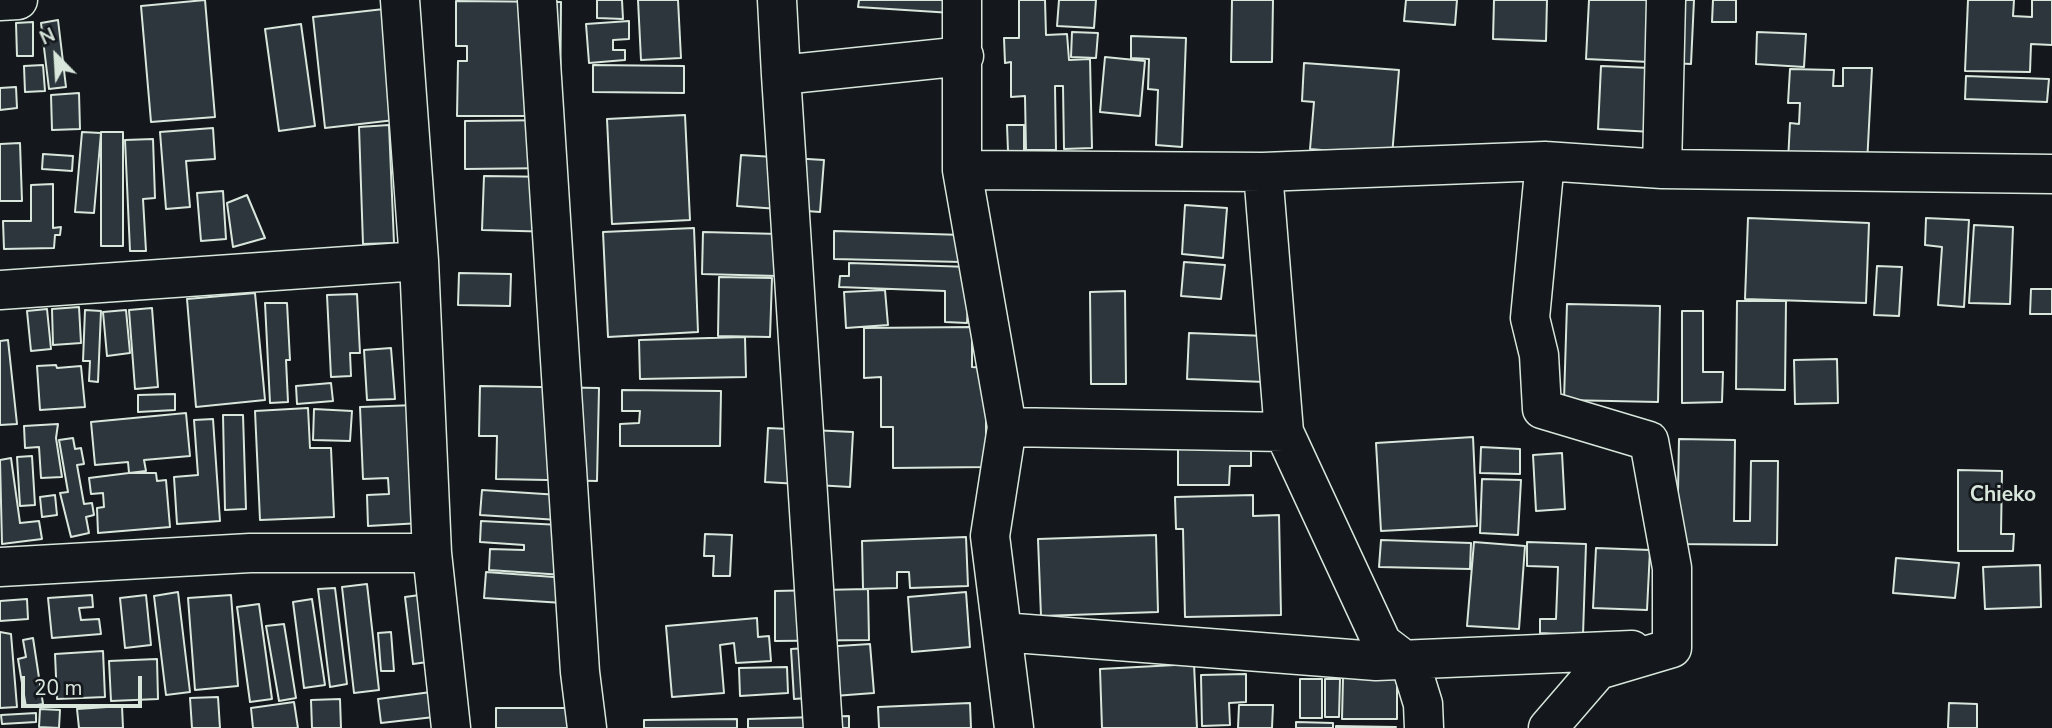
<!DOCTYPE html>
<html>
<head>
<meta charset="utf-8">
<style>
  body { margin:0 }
  #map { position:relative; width:2052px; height:728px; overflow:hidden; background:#14181c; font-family:"Nunito Sans",sans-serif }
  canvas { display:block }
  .north { position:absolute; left:21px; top:21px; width:70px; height:70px; -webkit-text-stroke:5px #14181c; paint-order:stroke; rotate:336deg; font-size:19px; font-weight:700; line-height:28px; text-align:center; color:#d8e6dc }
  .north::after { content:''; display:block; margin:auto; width:24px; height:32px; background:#d8e6dc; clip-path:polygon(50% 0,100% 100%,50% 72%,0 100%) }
  .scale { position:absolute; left:21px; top:676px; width:121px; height:32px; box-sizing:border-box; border:4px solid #d8e6dc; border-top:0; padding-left:9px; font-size:21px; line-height:24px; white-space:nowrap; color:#d8e6dc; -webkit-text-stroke:5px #14181c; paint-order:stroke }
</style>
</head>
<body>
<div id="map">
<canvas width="2052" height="728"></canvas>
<div class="north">N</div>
<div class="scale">20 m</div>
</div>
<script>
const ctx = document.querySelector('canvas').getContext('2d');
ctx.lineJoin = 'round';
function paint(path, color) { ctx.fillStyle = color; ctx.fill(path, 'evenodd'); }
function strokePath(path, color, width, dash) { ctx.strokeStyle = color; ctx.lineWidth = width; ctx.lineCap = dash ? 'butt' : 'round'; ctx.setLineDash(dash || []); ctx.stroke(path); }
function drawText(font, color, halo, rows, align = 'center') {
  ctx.font = font + ' "Nunito Sans",sans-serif'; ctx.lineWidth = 5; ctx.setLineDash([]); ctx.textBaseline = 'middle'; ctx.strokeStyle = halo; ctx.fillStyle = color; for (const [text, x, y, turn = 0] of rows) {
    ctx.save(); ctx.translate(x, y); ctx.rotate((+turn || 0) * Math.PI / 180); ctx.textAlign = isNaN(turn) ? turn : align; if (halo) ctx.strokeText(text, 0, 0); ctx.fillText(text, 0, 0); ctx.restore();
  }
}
const building = new Path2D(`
  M205,0L215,117L151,122L141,6Z
  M597,0H622L623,19L597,18Z
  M638,0H678L681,58L641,60Z
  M859,0H953L952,13L858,7Z
  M1019,0H1045L1046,35L1067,34L1069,60L1090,59L1092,148L1064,149L1063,86H1055L1056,150H1026L1025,96L1011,97V62L1005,63L1004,38H1019Z
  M1059,0H1096L1094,28L1057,26Z
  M1232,0H1273L1272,62H1231Z
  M1406,0H1457L1455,25L1404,21Z
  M1494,0H1547L1546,41L1493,39Z
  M1589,0H1694L1691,64L1586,59Z
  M1713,0H1736V22H1712Z
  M1968,0H2014L2013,16L2032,17V0H2052V45L2031,44L2030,72L1965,71Z
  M456,1L561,2L560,116H457L458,61H467V46H456Z
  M384,9L395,120L325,128L313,17Z
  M58,20L66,87L49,89L41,23Z
  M629,21V39L613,40V50H625V60L589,63L586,24Z
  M33,22V56H17L16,23Z
  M301,24L315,126L279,131L265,29Z
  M1072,32L1098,33L1096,58L1071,57Z
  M1757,32L1806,34L1804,67L1756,64Z
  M1131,36L1186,38L1182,147L1156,145L1158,90L1148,89L1149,59L1131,58Z
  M1105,57L1145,61L1140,116L1100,112Z
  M1304,63L1399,70L1392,156L1310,149L1314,102L1302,101Z
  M43,65L45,91L25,92L24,66Z
  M593,65L684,66V93L593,92Z
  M1601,66L1675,69L1671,133L1598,129Z
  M1843,68H1872L1867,164L1788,161L1790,123L1799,124L1800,103H1788L1790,69L1834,70L1833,86H1843Z
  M1966,76L2049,79L2047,102L1965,99Z
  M16,87L17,108L0,110V88Z
  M79,93L80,129L52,130L51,95Z
  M685,115L690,220L612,224L607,119Z
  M556,120V168L465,169V121Z
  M389,125L394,243L363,244L359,127Z
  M1007,125H1024V151H1008Z
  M213,128L215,159L186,161L190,207L166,209L160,132Z
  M82,132L101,133L94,213L75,212Z
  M101,132H123V246H101Z
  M153,139L155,198L143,199L146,251H130L125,140Z
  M20,143L22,201H0V144Z
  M43,154L73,156L72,171L42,169Z
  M741,155L824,160L820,212L737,206Z
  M484,176L558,177L556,232L482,230Z
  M53,184V228L61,227L60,235H55L54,248L4,249L3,221H31V185Z
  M223,191L226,239L201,241L197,193Z
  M247,195L265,238L233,247L227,203Z
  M1185,205L1227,208L1223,258L1182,254Z
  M1748,218L1869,223L1866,303L1745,299Z
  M1926,218L1969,220L1964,307L1938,305L1942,247L1925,245Z
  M1974,225L2013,227L2010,304L1969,303Z
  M694,228L698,332L608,337L603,232Z
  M834,231L963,235L962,262L834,259Z
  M703,232L779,234L777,276L702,274Z
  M1184,262L1225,265L1221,299L1181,296Z
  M849,263L970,267L967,323L945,322V291L839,287L840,276H849Z
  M1877,266L1902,267L1899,316L1874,315Z
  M459,273L511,274L510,306L458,305Z
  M719,277L772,278L770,337L718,336Z
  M2031,289H2052V314H2030Z
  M885,290L888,325L846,328L844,292Z
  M1125,291L1126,384H1091L1090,292Z
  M255,293L265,400L196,407L187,299Z
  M357,294L360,353H350L351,376L331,377L327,295Z
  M1737,301H1786L1785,390L1736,389Z
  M265,303H287L290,360H286L288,402L270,403Z
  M1567,304L1660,306L1658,402L1564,400Z
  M79,307L81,343L53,345L52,309Z
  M152,308L158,387L135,389L129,310Z
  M47,309L51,349L31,351L27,311Z
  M85,310L101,311L98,382L89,381L90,361H83Z
  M126,310L130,353L107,356L103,312Z
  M1682,311H1703V372H1723L1722,402L1682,403Z
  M972,327V367L986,368V467L893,468V427H881V377L864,378V328Z
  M1189,333L1266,336L1265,382L1187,379Z
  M745,337L746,377L640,379L639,340Z
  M8,340L17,424L0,425V341Z
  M391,348L395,399L367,400L364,350Z
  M1837,359L1838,403L1795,404L1794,360Z
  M56,365L57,368L81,366L85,407L40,410L37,366Z
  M331,383L333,401L297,404L296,386Z
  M480,386L599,388L597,481L496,479L497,436H479Z
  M622,390L721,391L720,446H620V424L639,423L640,411H622Z
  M175,394V410L138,412V395Z
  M416,405L421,523L368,526L367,495L389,494L388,478L363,479L360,407Z
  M308,408L310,448H331L334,517L260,520L255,411Z
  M314,409L352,411L350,441L313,440Z
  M186,413L190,456L144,460L146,471L129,473L128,462L95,465L91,422Z
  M223,415H243L246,509L225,510Z
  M213,419L220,521L177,524L174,477L198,475L194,420Z
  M58,424L56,438L62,477L41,478L39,447L25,448L24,426Z
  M768,428L853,432L850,487L765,482Z
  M1473,437L1477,526L1381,531L1376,443Z
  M73,438L75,449L81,448L84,464L77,465L84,504L92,503L94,515L86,517L89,533L71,537L60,493L68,492L59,440Z
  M1679,439L1735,440L1734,521H1750L1751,461H1778L1777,545L1677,544Z
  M1178,443H1251V466H1230L1229,485H1178Z
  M1481,447L1520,449V474L1480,473Z
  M1562,453L1565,509L1536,511L1533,455Z
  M32,456L35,505L20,506L17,457Z
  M11,458L20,523L39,521L42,539L2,544L0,460Z
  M1958,470L2002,471L2001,534H2014L2013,551H1958Z
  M129,473H156L157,481L166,480L170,527L98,533L97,508L104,507L103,493L91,494L89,478Z
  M1482,479L1521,480L1518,535L1480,533Z
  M482,490L575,496L574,521L480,515Z
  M55,495L57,515L42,517L40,497Z
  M1253,495V516L1279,515L1281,615L1185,617L1183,529H1176L1175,497Z
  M481,521L581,526L578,576L489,570L490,549L524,550V545L480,542Z
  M705,534L732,535L730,576H713L714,556H704Z
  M1156,535L1158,612L1041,616L1038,539Z
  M966,537L968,586L910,588L909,572H897V588L863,589L862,541Z
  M1381,540L1471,543L1470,569L1379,567Z
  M1474,542L1525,546L1519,629L1467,626Z
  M1527,542L1586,544L1583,635L1540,633V619H1556L1558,567L1527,566Z
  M1596,548L1650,550L1647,610L1593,608Z
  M1896,558L1959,563L1955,598L1893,593Z
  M2040,565L2041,607L1985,609L1983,567Z
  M486,572L581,579L579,604L484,598Z
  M367,584L379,690L354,693L342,587Z
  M335,588L347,684L330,687L318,589Z
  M868,589L869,640L775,641V591Z
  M178,592L190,692L166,695L154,596Z
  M966,592L970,647L912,652L908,597Z
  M434,593L442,660L413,664L405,597Z
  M92,595L93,607L79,608L81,620L99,619L101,634L52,638L48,598Z
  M146,595L151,645L125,648L120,598Z
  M231,595L238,686L195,690L188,598Z
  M27,599L28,619L0,621V601Z
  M312,599L325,685L304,688L293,602Z
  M259,604L272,699L250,702L237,607Z
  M757,618L758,637L769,636L771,661L736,663L734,643L720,645L724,693L672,697L666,626Z
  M284,624L296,698L279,701L266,626Z
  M0,632L11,634L17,707L0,708Z
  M391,632L394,671H381L378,633Z
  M33,638L43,704L26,707L18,659L26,657L23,640Z
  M870,644L874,693L794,699L791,649Z
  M103,651L105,697L57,699L55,654Z
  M157,659L158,699L111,701L109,661Z
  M1194,664L1197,728H1102L1100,669Z
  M787,667L788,693L740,696L739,668Z
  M1246,674V702L1229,703L1230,725L1202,726L1201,675Z
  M1343,678H1397V719H1342Z
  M1300,679H1322V718H1300Z
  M1325,679H1340L1339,717H1325Z
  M431,692L434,717L381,723L378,699Z
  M218,697L220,728H192L190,698Z
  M340,699L341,728H312L311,700Z
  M294,702L298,728H253L251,708Z
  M970,703L971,728H879L878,707Z
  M1949,703L1977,704V728H1948Z
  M1239,705H1273L1272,728H1238Z
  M122,706L123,728H79L77,709Z
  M496,708H596V728H496Z
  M40,709L60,710L59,728L39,727Z
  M36,713V722L2,724L1,715Z
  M849,716V728H748V719Z
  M737,719V728H644V720Z
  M1296,722L1333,723V728H1296Z
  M1336,726L1396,727L1336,728Z`);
paint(building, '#2c363c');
strokePath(building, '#d8e6dc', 2);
const minor = new Path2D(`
  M400,0L419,261L432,553L451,728
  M537,0L580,672L587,728
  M777,0L781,75
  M962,0V170L1007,427L990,536L1014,728
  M0,1L18,0
  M1545,161L1530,318L1539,355L1542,409L1649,441L1672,568V648L1598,670L1548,728
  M1662,169L1666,0
  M962,170L1263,172L1545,161L1662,169L2052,174
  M1263,172L1284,432L1382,643L1411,665L1423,704L1424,728
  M0,290L419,261
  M1007,427L1284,432
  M0,567L250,553H432
  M1002,632L1376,661L1632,650
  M823,728L781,75L964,56`);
strokePath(minor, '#d8e6dc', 41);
strokePath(minor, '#14181c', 38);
drawText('bold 21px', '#d8e6dc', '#14181c', [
  ["Chieko",2003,496]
]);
</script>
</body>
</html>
